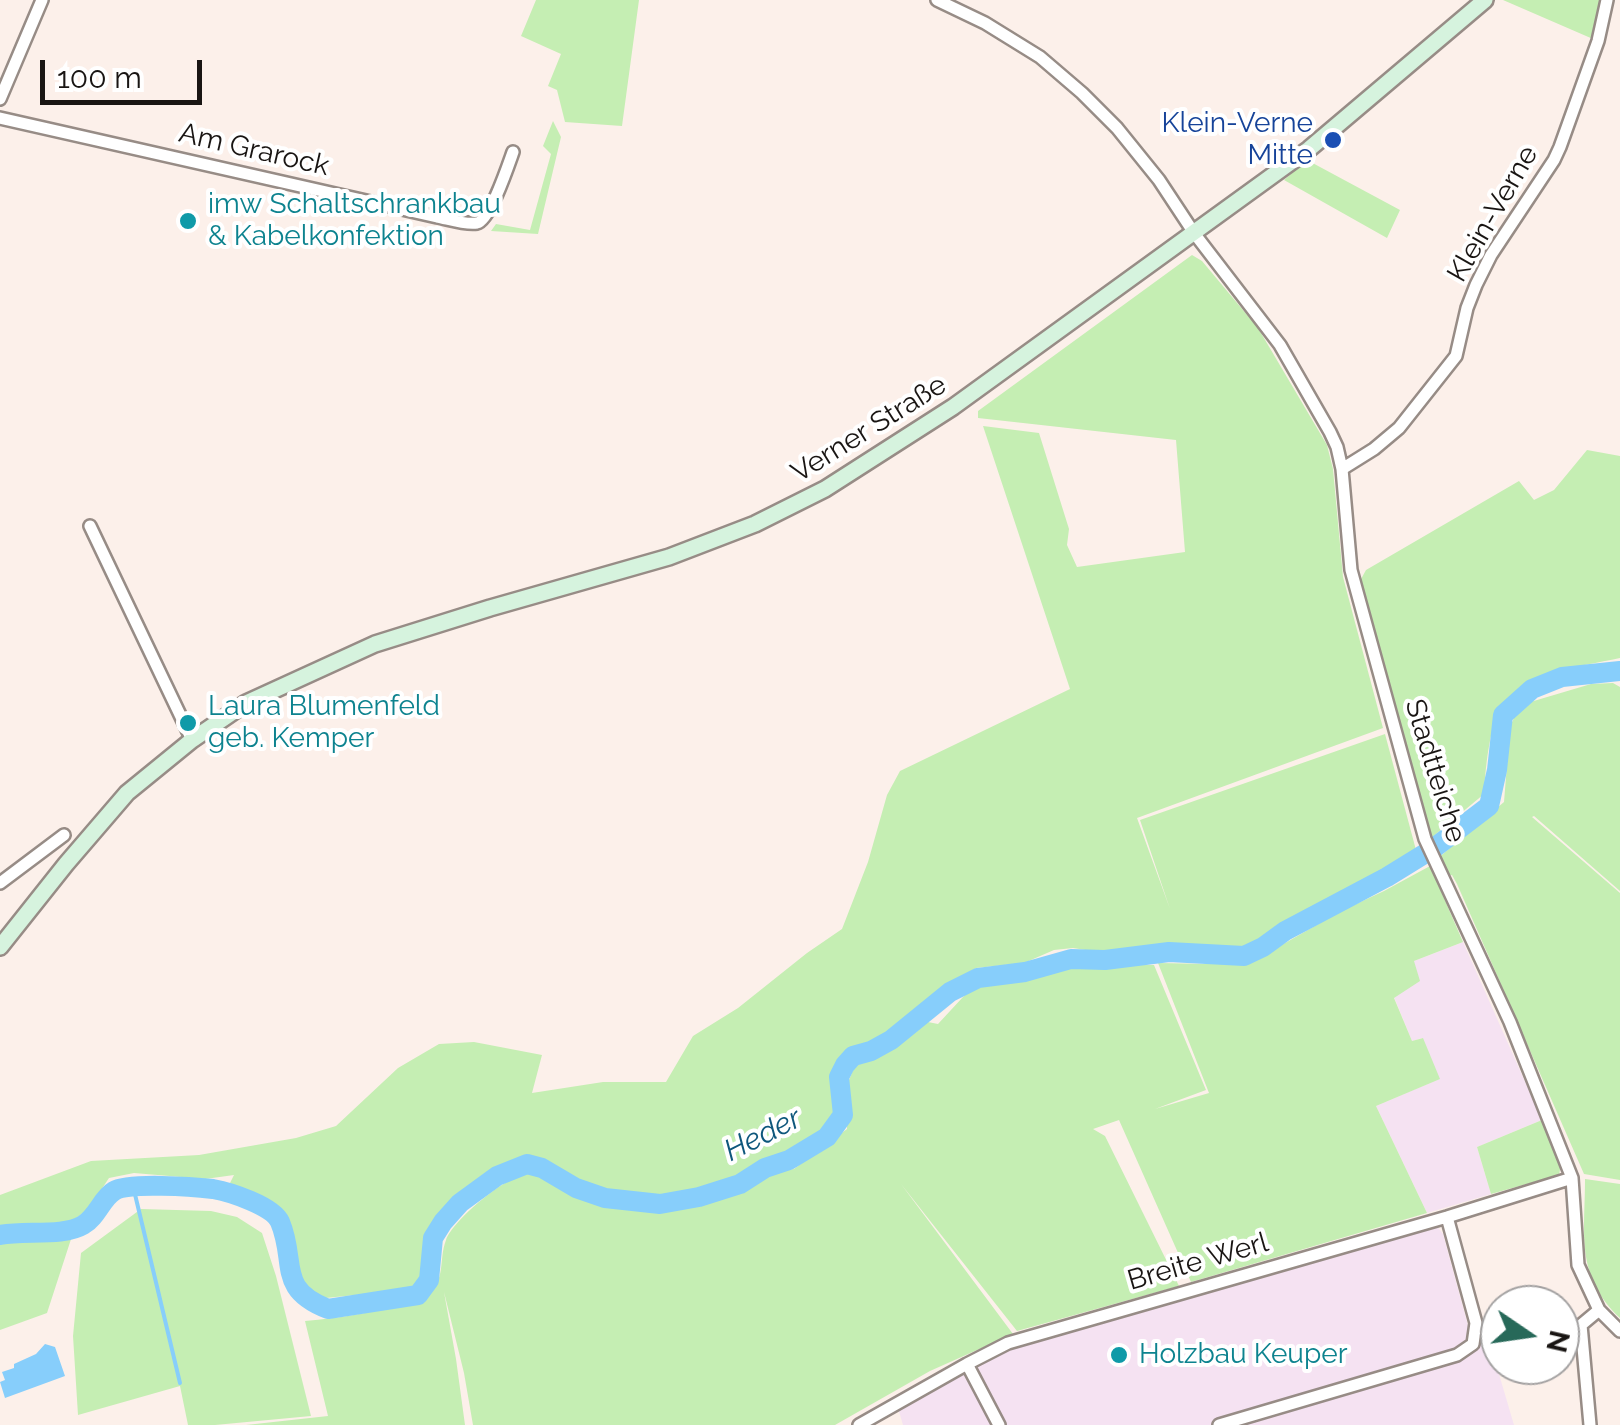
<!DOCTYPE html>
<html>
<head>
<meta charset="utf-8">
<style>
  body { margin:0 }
  #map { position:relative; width:1620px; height:1425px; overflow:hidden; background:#fcf0ea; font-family:Raleway,sans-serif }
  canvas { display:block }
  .north { position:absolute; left:1480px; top:1285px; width:100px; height:100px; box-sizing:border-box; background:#fff; border:2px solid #a3a1a1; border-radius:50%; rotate:103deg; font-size:28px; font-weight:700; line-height:40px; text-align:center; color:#191513 }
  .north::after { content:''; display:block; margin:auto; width:35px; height:45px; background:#276959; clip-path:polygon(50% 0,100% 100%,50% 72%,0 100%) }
  .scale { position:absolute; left:40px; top:60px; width:162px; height:45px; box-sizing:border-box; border:5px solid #191513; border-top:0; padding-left:12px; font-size:30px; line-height:35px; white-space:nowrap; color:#191513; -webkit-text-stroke:8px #fff; paint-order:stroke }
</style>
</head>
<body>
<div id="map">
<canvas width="1620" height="1425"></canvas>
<div class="north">N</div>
<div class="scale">100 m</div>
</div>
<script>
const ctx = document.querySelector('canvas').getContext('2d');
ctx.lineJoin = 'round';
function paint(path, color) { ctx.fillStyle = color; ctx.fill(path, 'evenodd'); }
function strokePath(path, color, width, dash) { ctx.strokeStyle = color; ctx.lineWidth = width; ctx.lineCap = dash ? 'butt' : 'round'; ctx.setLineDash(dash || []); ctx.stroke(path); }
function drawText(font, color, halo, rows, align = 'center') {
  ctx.font = font + ' Raleway,sans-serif'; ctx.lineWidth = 8; ctx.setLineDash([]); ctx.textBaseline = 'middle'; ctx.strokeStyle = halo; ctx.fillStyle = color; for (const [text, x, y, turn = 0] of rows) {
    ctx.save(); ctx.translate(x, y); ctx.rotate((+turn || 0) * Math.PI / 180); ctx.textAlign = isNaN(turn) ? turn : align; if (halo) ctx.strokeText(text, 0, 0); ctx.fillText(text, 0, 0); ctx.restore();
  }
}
paint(new Path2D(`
  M1463,942L1542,1120L1477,1147L1491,1194L1427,1213L1376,1106L1439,1079L1422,1038L1412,1041L1394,997L1414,961Z
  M1436,1225L1443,1234L1469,1329L1491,1347L1514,1425H903L898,1408L1011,1349Z`), '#f5e2f2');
paint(new Path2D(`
  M536,0H639L622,126L565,122L557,90L548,86L561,54L521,36Z
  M1503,0H1601L1593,39Z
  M553,121L561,137L538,234L491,231L496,224L530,230L551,154L543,146Z
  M1307,160L1400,210L1387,238L1284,180Z
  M1192,255L1202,261L1258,328L1327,445L1333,469L1343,577L1383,728L1137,818L1170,909L1140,820L1385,734L1416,850L1383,872L1242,950L1210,951L1172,946L1104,953L1073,948L1054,950L1024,963L976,968L942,988L888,1034L846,1052L835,1064C835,1077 839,1100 836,1112C828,1144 764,1161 738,1176L794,1169L847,1129V1085L855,1065L889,1048L928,1022L938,1024L963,997L977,985L1023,978L1068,965H1154L1206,1090L1155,1109L1209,1093L1158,963L1210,964L1252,962L1341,911L1384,891L1430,866L1463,942L1414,961L1420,981L1394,998L1412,1041L1423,1038L1440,1079L1376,1106L1427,1213L1191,1282L1119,1120L1093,1129L1105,1136L1179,1286L1017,1331L901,1184L1013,1334L930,1371L835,1425H473L464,1373L444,1292L456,1359L465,1425H246L328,1416L305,1321C341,1318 369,1313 404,1304C411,1302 421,1301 426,1297C447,1279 438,1261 446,1240C453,1220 508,1174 529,1173C537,1173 544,1178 550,1182L541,1174L547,1163L545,1162C540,1160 535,1158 529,1158C498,1159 437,1209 427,1238C423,1251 424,1265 425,1278L415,1289L316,1299L303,1284L281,1210L229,1185L234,1175L205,1179L134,1173L109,1178C100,1191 92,1207 79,1216C58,1232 25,1223 0,1229V1195L91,1161L199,1155L296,1138L336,1126L398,1068L439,1044L474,1042L542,1055L532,1093L603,1082H666L693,1036L738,1008L807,953L842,929L868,862L887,795L900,771L1070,689L983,426L1039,433L1069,529L1067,545L1077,567L1185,552L1176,440L978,418V411Z
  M1587,450L1620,456V658C1577,667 1528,672 1501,710C1489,725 1485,774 1484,794L1430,839L1360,581L1366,570L1519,481L1534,500L1554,490Z
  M1613,683L1620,687V891L1534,816L1532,817L1620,893V1180L1584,1174L1457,884L1452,875L1448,876L1437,859L1504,802L1510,727L1516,713L1527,703L1591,684Z
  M1542,1120L1561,1164L1559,1175L1491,1194L1477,1147Z
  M1585,1179L1620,1184V1318C1575,1275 1585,1235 1585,1179Z
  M141,1209L211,1211L237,1217L262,1233L276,1276L311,1416L215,1425H188L180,1386L78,1415L73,1336L81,1253Z
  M73,1233L47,1313L0,1330V1240L61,1236Z`), '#c5eeb3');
paint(new Path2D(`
  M45,1344L55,1347L65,1376L5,1398L0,1382L5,1380L2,1372L14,1368V1364L36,1354Z`), '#87cefb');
strokePath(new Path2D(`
  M133,1186L180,1383`), '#87cefb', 4);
strokePath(new Path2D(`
  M0,1235C24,1230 63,1237 83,1225C97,1217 102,1198 114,1191C128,1182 195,1187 213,1189C230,1192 273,1206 280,1222C297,1262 276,1289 328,1309L418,1295L429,1280L433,1238L443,1222L460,1203L497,1176L527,1164L542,1168L576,1188L605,1198L660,1204L699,1197L740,1184L765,1168L789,1160L827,1137L843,1115L839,1077L845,1065L853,1056L871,1051L891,1040L950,992L978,978L1025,972L1071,959L1105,960L1169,952L1244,956L1263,947L1285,931L1387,877L1434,848L1489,806L1497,770L1503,715L1532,689L1562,677L1620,671`), '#87cefb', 20);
const minor = new Path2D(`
  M937,0L985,23L1040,57L1082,93L1117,128L1159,180L1194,233L1280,345L1330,432L1337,447L1342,469L1351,570L1425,839L1510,1022L1572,1178L1578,1265L1599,1310L1620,1331
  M0,99L42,0
  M0,118L437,217C448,219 465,225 477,223C490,220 508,166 513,152
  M1342,469L1374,449L1399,428L1456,356L1467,308L1476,285L1491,255L1554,160L1560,147L1598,41L1607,0
  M90,526L192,740
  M0,883L64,835
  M967,1364L999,1425
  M859,1425L967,1364L1008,1343L1447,1217L1572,1178
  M1219,1425L1457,1355L1473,1344L1476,1323L1447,1217
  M1590,1425L1581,1325L1599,1310`);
const secondary = new Path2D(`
  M0,947L66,864L127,793L192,740L246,703L375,644L490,608L669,557L755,524L825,489L953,407L1309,149L1485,0`);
strokePath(minor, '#978c86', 16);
strokePath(secondary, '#978c86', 20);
strokePath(minor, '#fff', 11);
strokePath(secondary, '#d6f3de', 15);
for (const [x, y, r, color] of [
  [1333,140,10,"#1a4fb4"],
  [188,221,10,"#0f9aa8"],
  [188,723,10,"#0f9aa8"],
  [1119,1355,10,"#0f9aa8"]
]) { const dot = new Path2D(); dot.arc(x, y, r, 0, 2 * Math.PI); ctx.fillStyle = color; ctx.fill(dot); strokePath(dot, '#fff', 4); }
drawText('28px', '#164399', '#fff', [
  ["Klein-Verne",1313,124],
  ["Mitte",1313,156]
], 'right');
drawText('28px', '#191513', '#fff', [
  ["Am Grarock",254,150,13],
  ["Klein-Verne",1493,214,-60],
  ["Verner Straße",869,429,-32],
  ["Stadtteiche",1435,771,73],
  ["Breite Werl",1198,1262,-16]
]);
drawText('28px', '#0d838f', '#fff', [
  ["imw Schaltschrankbau",208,205],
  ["& Kabelkonfektion",208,237],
  ["Laura Blumenfeld",208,707],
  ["geb. Kemper",208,739],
  ["Holzbau Keuper",1139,1355]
], 'left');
drawText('italic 30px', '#0e577c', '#fff', [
  ["Heder",763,1135,-27]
]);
</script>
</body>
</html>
